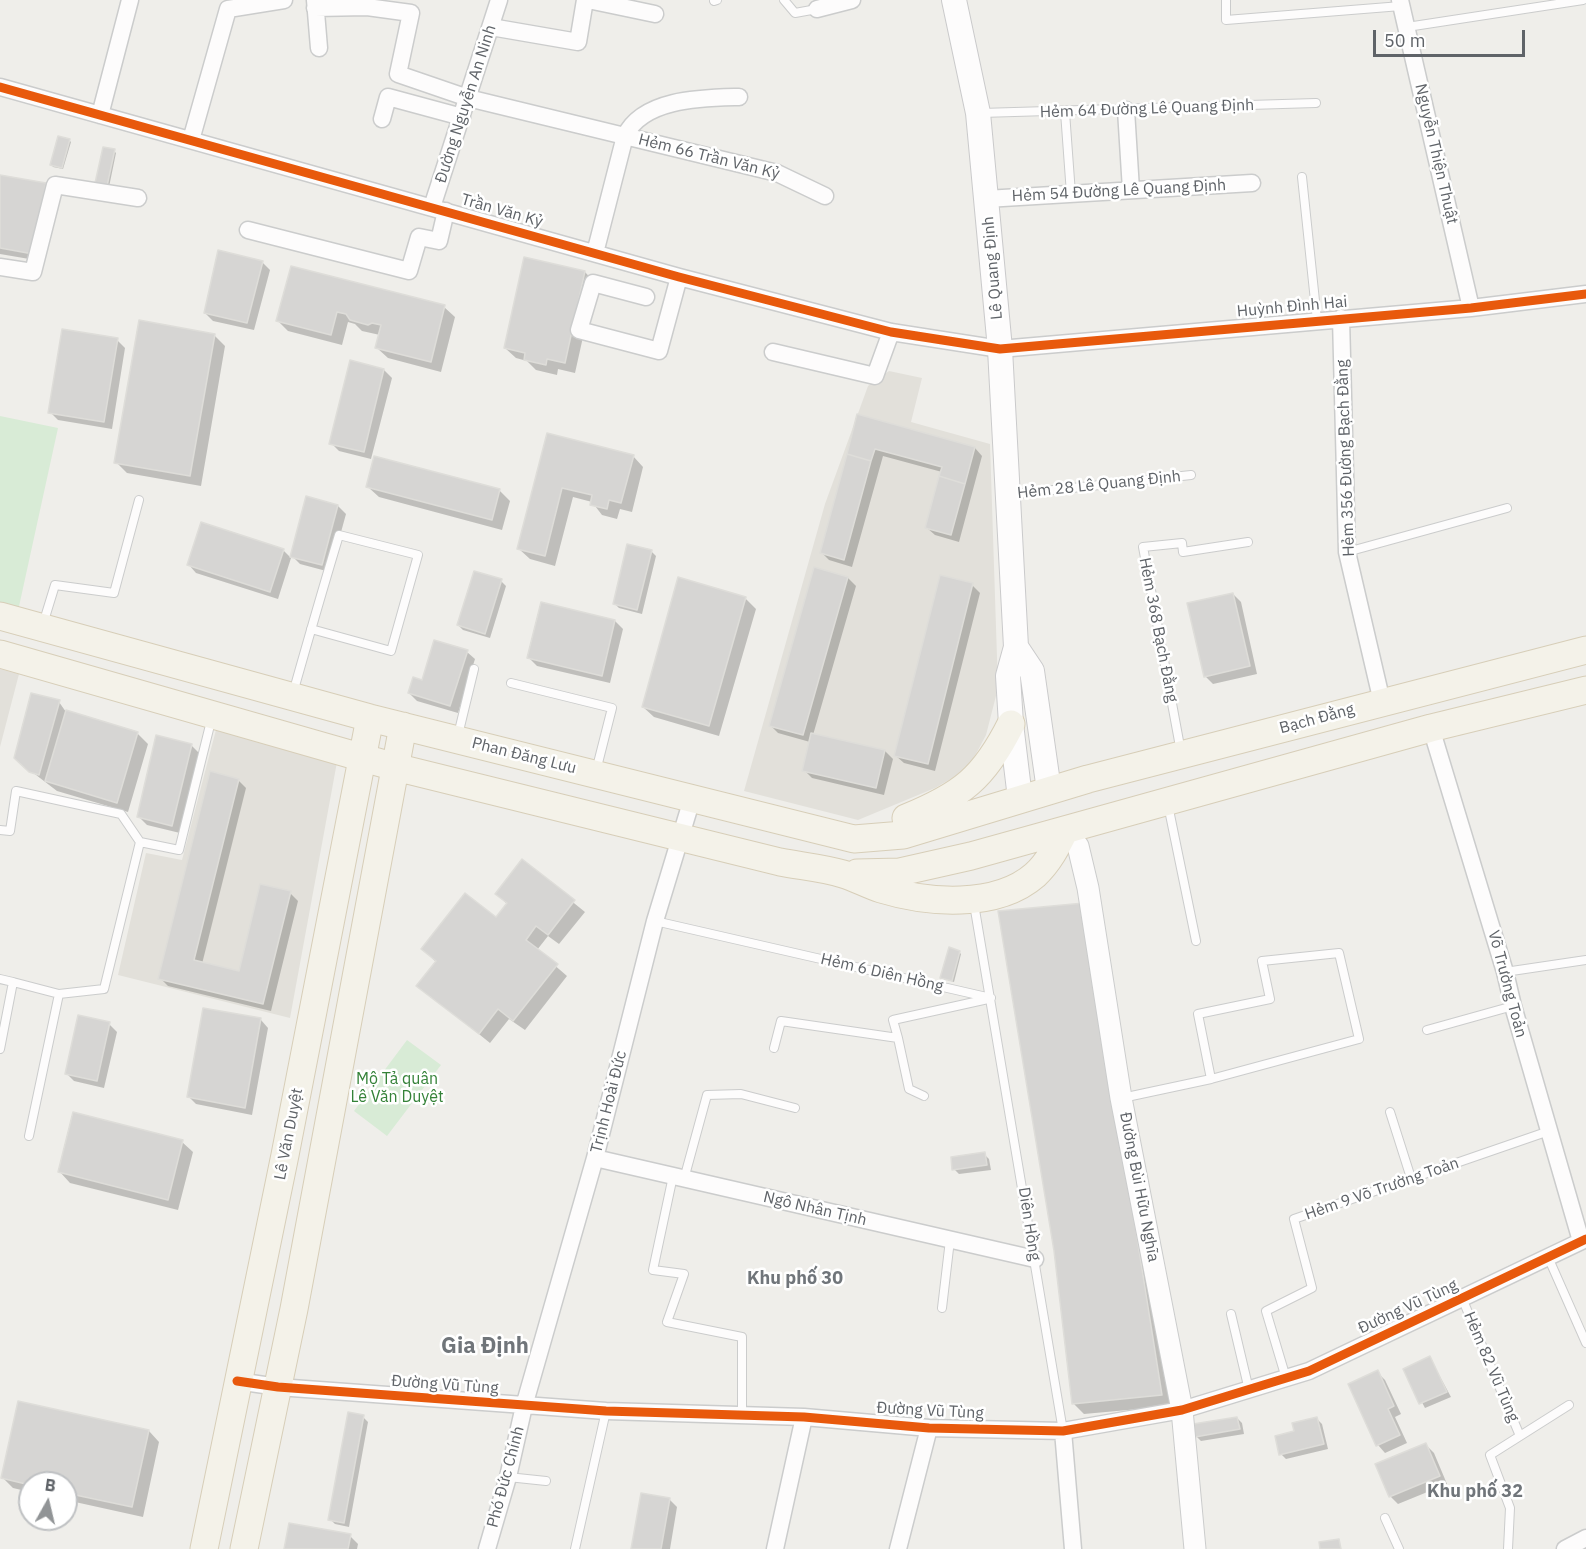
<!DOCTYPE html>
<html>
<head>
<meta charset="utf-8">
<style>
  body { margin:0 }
  #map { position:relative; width:1586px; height:1549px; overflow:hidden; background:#efeeea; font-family:"IBM Plex Sans",sans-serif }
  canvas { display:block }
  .north { position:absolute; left:18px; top:1471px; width:60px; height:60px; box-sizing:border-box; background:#fff; border:2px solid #bfc1c3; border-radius:50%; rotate:8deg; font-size:16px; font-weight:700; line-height:24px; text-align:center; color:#5f6368 }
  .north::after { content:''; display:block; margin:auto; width:21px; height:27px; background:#919496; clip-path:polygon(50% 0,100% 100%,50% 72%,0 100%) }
  .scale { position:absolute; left:1373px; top:30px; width:152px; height:27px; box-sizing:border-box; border:3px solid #5f6368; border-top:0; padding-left:8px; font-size:18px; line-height:21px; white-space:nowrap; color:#5f6368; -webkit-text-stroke:4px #fff; paint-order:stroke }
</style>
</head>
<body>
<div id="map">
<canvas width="1586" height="1549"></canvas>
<div class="north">B</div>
<div class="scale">50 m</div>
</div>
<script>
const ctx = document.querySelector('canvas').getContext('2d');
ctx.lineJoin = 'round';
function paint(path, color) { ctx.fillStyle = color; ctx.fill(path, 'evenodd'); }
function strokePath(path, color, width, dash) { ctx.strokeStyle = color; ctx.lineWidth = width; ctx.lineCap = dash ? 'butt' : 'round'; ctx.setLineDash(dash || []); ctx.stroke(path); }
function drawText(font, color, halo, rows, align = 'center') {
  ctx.font = font + ' "IBM Plex Sans",sans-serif'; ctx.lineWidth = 5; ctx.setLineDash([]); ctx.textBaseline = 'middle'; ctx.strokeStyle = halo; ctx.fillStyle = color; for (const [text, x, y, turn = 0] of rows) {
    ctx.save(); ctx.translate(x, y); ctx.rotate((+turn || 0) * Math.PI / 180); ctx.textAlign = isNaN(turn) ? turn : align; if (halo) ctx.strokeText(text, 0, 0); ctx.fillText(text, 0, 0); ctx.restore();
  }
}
paint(new Path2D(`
  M889,371L922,378L911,422L990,444L998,688L986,735L968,769L935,788L858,820L744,791L825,504L868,386Z
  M0,669L19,674L0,747Z
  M217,726L337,762L290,1018L118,975L146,853L182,860Z`), '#e2e0da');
paint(new Path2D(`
  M0,416L58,428L18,611L0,605Z
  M407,1040L441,1065L387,1136L354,1111Z`), '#d8ebd6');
paint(new Path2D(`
  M69,140L71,142L63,169L53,167L51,164Z
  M114,151L116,153L109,187L99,185Z
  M0,183L45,184L53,192L41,261L0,254Z
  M262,262L270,270L254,330L213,321L205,313Z
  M292,267L444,307L455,317L441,372L388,358L377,348L380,335L362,331L355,324L348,322L342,345L288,331L278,321Z
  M585,272L595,283L575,373L558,369L557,375L536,370L527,361L516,358L505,348Z
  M214,335L225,346L201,486L127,473L116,462Z
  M117,340L125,348L112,429L58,420L50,412Z
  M384,370L392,378L371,459L339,451L331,443Z
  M859,416L975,448L982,456L959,542L935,535L927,528L942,472L883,456L852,567L829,560L821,552Z
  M548,435L633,456L643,467L632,512L620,509L617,519L602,515L592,502L573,497L555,566L530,559L519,549Z
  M368,487L499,490L510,501L502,530L379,497Z
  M308,498L338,506L346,514L330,572L300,564L292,556Z
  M283,550L291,558L278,599L196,573L189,565Z
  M651,551L656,556L642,614L619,608L614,603Z
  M848,578L856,586L813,735L885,751L893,759L884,795L812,778L804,770L810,742L778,733L770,725Z
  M501,581L506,586L490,638L463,630L458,625Z
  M972,585L980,593L935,771L904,763L896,756Z
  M1233,594L1241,602L1257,674L1213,684L1205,676Z
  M745,598L756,609L719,736L654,717L643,707Z
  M615,621L623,629L610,683L537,666L529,658Z
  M467,652L475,659L458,713L417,701L409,693Z
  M59,702L66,712L137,733L148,744L128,812L57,791L23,765Z
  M191,745L199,753L180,833L147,825L139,817Z
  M238,780L246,788L202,964L240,973L290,893L298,901L271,1011L168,986L160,978Z
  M522,861L585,912L559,944L548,936L537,950L567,976L525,1030L509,1019L490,1043L418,985L436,962L423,949L496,919L508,905L497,894Z
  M1083,904L1172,1406L1084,1414L1074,1404Z
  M959,952L961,954L954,982L944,979L942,977Z
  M261,1020L268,1028L252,1115L196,1104L188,1096Z
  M109,1024L117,1032L104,1088L74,1081L66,1073Z
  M182,1142L193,1152L178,1210L70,1183L60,1172Z
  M984,1154L989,1159L991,1170L959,1174L954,1169Z
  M1430,1358L1451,1397L1425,1408L1405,1370Z
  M1377,1372L1385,1380L1401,1414L1395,1417L1407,1443L1385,1453L1378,1445L1350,1385Z
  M363,1417L368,1422L349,1527L335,1524L330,1519Z
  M1237,1418L1242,1423L1244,1434L1201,1441L1196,1436Z
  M1317,1419L1322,1424L1328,1449L1286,1459L1281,1454L1296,1432Z
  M149,1431L159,1442L143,1517L66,1500V1483H30V1492L13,1488L2,1477Z
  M1426,1445L1434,1453L1447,1484L1398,1504L1391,1497L1377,1465Z
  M669,1499L677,1507L670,1549H633Z
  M350,1536L358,1544L357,1549H285Z`), '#0003');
const building = new Path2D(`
  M58,136L70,139L62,168L50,165Z
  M103,147L115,149L107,186L95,183Z
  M0,175L46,183L33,254L0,248Z
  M218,250L263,261L247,323L204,313Z
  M524,257L585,271L565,363L547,359L546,365L524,360L525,353L504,348Z
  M291,266L445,305L431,362L375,348L381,325L372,323L368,325L350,320L346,314L337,312L331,335L276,321Z
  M139,320L215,334L190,476L114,463Z
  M62,329L118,338L104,422L48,413Z
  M350,360L384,369L364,452L329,444Z
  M857,414L975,447L965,484L939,476L942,467L875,449L871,461L847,454Z
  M547,433L634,455L621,503L609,500L607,509L590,505L592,495L562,488L545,556L517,549Z
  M847,454L871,461L844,560L820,553Z
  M374,456L500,489L492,520L366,487Z
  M939,476L965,484L951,535L925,528Z
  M306,496L338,505L322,565L290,557Z
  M201,522L284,549L270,592L187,565Z
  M627,544L652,550L637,610L613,604Z
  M814,567L848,577L803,735L769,726Z
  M474,571L502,579L485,634L457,625Z
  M940,575L973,583L928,764L894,756Z
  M678,577L746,597L709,726L642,707Z
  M1233,593L1250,666L1204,677L1187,603Z
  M541,602L615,620L602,676L527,658Z
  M434,640L468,650L450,706L408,693L413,677L422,680Z
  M31,693L60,700L39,775L29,772L14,758Z
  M66,710L138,732L117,803L45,781Z
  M811,733L885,750L876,788L802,771Z
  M156,735L192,744L172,826L137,817Z
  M210,771L239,779L194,960L239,971L260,884L291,891L263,1004L158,979Z
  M522,859L575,900L548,935L536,926L526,940L558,964L513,1021L498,1009L479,1034L416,986L436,961L421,949L465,893L496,917L507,903L495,894Z
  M1084,903L1162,1395L1072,1404L1054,1251L998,911Z
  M949,947L960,951L952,981L940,978Z
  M203,1008L261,1018L245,1108L187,1097Z
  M78,1015L110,1022L97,1081L65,1074Z
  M73,1112L183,1140L168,1200L58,1172Z
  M985,1152L987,1165L952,1170L951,1157Z
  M1430,1356L1447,1392L1419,1404L1403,1369Z
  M1378,1370L1394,1406L1388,1409L1400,1435L1376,1446L1348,1384Z
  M18,1401L149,1430L132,1507L66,1493V1483L30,1485L1,1478Z
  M348,1412L364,1415L344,1523L328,1520Z
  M1237,1417L1240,1429L1195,1437L1193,1424Z
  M1317,1417L1324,1444L1279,1455L1275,1436L1294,1431L1292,1423Z
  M1426,1443L1440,1476L1389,1497L1375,1464Z
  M641,1493L670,1498L661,1549H631Z
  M289,1523L351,1534L348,1549H284Z
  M1339,1539L1341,1549H1320L1319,1542Z`);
paint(building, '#d6d5d3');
strokePath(building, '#deddd9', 1.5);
const service = new Path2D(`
  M784,0L795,13L817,9
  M1226,0V20L1401,6
  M714,1L717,0
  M1407,27L1583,0
  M1065,112L1071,194
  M981,113L1316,103
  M1302,177L1317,320
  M1008,495L1191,475
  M1347,552L1507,508
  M43,624L55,585L114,593L139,500
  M511,683L612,708L596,771
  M293,693C308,640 323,588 339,535L418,555L391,651L311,629
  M458,735L474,669
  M1181,752L1143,547L1182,543L1183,552L1248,542
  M1168,805L1196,941
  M0,830L10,831L16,791L121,814L140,842L179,850L212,717
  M974,904L1063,1431
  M655,921L991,998
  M1505,972L1586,960
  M0,979L13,982
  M1427,1030L1513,1006
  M898,1038L909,1089L924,1096
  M774,1048L781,1021L898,1038L893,1020L988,999
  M0,1049L13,982L59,994L104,989L140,842
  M1122,1098L1211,1079L1198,1014L1270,999L1262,961L1339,953L1359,1039L1211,1079
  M1390,1112L1411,1178
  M29,1136L59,994
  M673,1176L653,1270L684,1274L667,1322L742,1337V1414
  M684,1179L707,1095L741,1094L795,1108
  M1548,1257L1586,1343
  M1462,1298L1520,1436L1569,1405
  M942,1308L950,1240
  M1231,1314L1249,1390
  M1286,1378L1266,1311L1312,1288L1294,1219L1549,1131
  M508,1477L546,1481
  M1385,1518L1399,1549
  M575,1549L606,1411
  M1508,1549L1510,1508L1490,1455L1520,1436`);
const minor = new Path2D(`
  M315,0L319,48
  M588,0L655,14
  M1400,0L1471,308
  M315,8L367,7L411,13L398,74L468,98L777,173L825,196
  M817,9L852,0
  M491,27L578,42L585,0
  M0,87L679,277L891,332L1000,349L1471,308L1586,294
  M1126,110L1131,190
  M100,115L130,0
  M382,119L388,97L462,117
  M191,140L228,9L284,0
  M986,199L1252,183
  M432,207L499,0
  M248,230L409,271L419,237L439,241L446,211
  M595,253L625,136C643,98 703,98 739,97
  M0,267L33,272L55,185L138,198
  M646,297L593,283L579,330L659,351L679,277
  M1341,318L1347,552L1382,702
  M773,352L875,376L891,332
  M1431,728L1505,972L1513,1006L1581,1241
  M595,1158L1035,1259
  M237,1381L278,1387L606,1411L804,1417L929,1428L1063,1431L1182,1410L1309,1371L1586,1239
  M1063,1431L1073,1549
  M487,1549L508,1477L524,1406L595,1158L655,921L692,799
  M775,1549L804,1417
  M898,1549L929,1428
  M1565,1549L1586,1538`);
const tertiary = new Path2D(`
  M1065,830L1078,846L1088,888L1121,1098L1182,1410L1195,1549`);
const secondary = new Path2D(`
  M954,0L978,113L1000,349L1016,647L1008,676L1011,724L1020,798
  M1016,647L1032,671L1049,790`);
const primary = new Path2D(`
  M0,616L370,718L854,839L903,835L1088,779L1586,650
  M0,654L395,767L780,862C800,866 823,868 843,874C856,878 868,885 881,889C927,903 996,909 1035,875C1049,862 1057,846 1065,830
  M906,818C962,795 984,778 1011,724
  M857,873L900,872L971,856L1431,728L1586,690
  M204,1549L285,1155L370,718
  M244,1549L294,1309L403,726`);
strokePath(service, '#cbcccc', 10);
strokePath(minor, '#cbcccc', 19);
strokePath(tertiary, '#cbcccc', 23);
strokePath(secondary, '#cacacb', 26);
strokePath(primary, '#d7ceb8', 29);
strokePath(service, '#fdfcfc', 8);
strokePath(minor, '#fdfcfc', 16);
strokePath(tertiary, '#fdfcfc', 21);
strokePath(secondary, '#fdfcfc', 24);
strokePath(primary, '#f4f2e9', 27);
strokePath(new Path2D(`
  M0,87L679,277L891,332L1000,349L1471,308L1586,294
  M237,1381L278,1387L606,1411L804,1417L929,1428L1063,1431L1182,1410L1309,1371L1586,1239`), '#e8590c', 9);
drawText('16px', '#5f6368', '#fff', [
  ["Đường Nguyễn An Ninh",466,104,-72],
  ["Hẻm 64 Đường Lê Quang Định",1147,109,-2],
  ["Nguyễn Thiện Thuật",1436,154,77],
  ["Hẻm 66 Trần Văn Kỷ",709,157,14],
  ["Hẻm 54 Đường Lê Quang Định",1119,191,-3],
  ["Trần Văn Kỷ",502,211,16],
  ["Lê Quang Định",993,268,-95],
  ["Huỳnh Đình Hai",1292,307,-5],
  ["Hẻm 356 Đường Bạch Đằng",1346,458,-92],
  ["Hẻm 28 Lê Quang Định",1099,485,-6],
  ["Hẻm 368 Bạch Đằng",1158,630,79],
  ["Bạch Đằng",1317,719,-15],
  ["Phan Đăng Lưu",524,756,14],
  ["Hẻm 6 Diên Hồng",882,973,13],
  ["Võ Trường Toản",1507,984,75],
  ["Trịnh Hoài Đức",609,1102,-76],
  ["Lê Văn Duyệt",289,1134,-79],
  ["Đường Bùi Hữu Nghĩa",1139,1187,79],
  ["Hẻm 9 Võ Trường Toản",1382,1189,-19],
  ["Ngô Nhân Tịnh",815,1209,13],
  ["Diên Hồng",1029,1224,81],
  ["Đường Vũ Tùng",1408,1307,-25],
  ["Hẻm 82 Vũ Tùng",1491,1367,67],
  ["Đường Vũ Tùng",445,1385,4],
  ["Đường Vũ Tùng",930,1411,3],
  ["Phó Đức Chính",506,1477,-75]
]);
drawText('16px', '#348238', '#fff', [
  ["Mộ Tả quân",397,1079],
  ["Lê Văn Duyệt",397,1097]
]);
drawText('bold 18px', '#70757a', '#fff', [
  ["Khu phố 30",795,1279],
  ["Khu phố 32",1475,1492]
]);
drawText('bold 22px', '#70757a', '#fff', [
  ["Gia Định",485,1347]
]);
</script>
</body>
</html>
